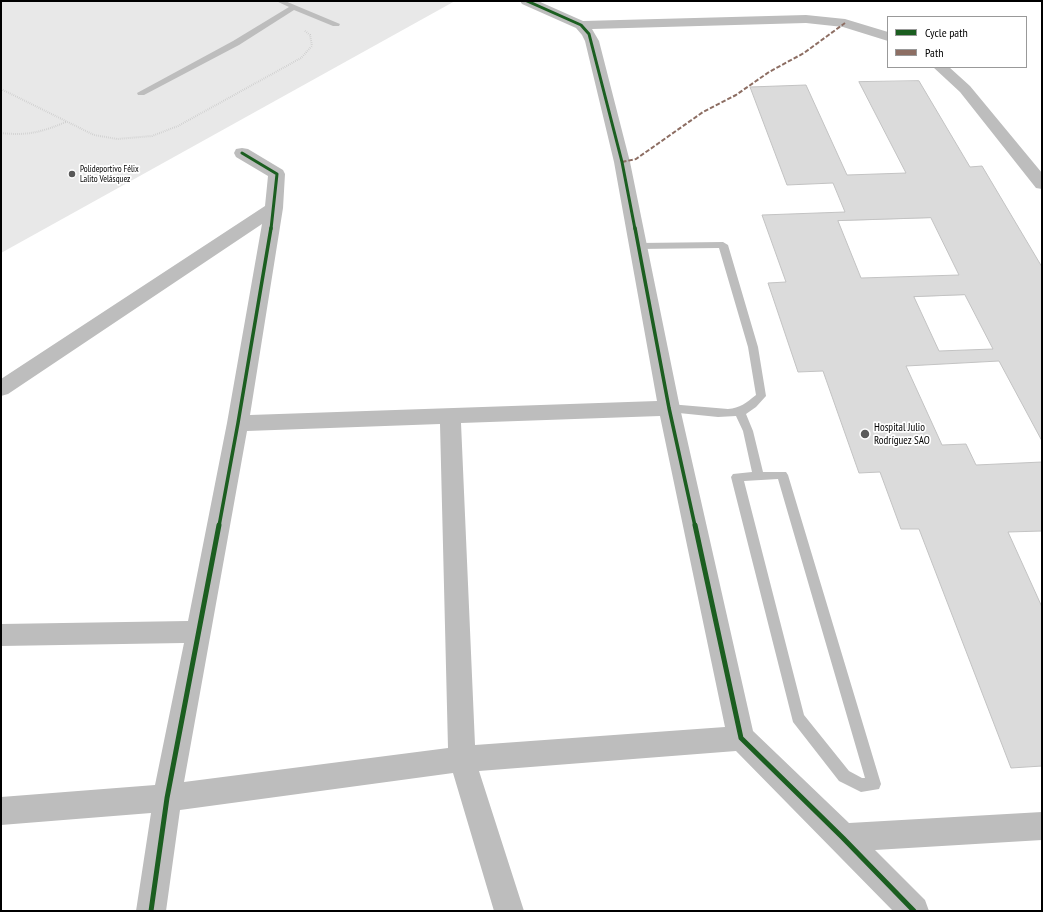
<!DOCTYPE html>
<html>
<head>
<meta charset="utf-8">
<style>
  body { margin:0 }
  #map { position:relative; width:1043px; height:912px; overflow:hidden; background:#fff; font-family:"PT Sans Narrow",sans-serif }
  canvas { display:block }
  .frame { position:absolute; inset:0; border:2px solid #000; pointer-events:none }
  .legend { position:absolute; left:887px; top:16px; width:140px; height:52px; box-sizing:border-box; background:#fff; border:1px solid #999; margin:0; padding:5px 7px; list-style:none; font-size:12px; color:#000 }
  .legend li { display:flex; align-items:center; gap:8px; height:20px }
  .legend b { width:20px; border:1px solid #999 }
</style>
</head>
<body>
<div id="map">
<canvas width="1043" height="912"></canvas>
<div class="frame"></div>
<ul class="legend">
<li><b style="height:5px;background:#1b5e20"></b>Cycle path</li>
<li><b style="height:5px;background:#8d6e63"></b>Path</li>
</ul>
</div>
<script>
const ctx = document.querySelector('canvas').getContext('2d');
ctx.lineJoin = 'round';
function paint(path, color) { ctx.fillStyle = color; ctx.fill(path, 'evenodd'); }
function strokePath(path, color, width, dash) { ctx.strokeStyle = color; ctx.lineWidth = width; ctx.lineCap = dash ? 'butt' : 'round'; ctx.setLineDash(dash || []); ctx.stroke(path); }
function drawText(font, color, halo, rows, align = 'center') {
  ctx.font = font + ' "PT Sans Narrow",sans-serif'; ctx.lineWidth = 3.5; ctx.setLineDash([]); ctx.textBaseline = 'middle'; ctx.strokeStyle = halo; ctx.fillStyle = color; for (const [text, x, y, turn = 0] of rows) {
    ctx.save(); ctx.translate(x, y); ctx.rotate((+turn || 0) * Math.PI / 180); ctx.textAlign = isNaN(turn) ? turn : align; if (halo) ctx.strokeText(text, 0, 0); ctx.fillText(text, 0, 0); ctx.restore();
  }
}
paint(new Path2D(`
  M1,1H455L1,253Z`), '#e8e8e8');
const building = new Path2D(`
  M919,81L970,167L982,166L1042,267V441L999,361L906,366L942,445L966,444L976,465L1042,462V531L1008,532L1042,607V766L1011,768L919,529H901L880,472L859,473L823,371L798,372L768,283L786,282L762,215L845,212L833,183L787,185L750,87L806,85L847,175L906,173L859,82ZM931,218L959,275L861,278L838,221ZM965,295L993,349L939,351L914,297Z`);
paint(building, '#dbdbdb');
strokePath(building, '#c3c3c3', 1);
strokePath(new Path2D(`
  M1,89L94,135L117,139L152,136L178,126L301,58L312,46L310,35L305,31
  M1,133C27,136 42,132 66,122`), '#c2c2c2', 2, [0.5, 1.5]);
paint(new Path2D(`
  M276,1H285L340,24L339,26H333L294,10L239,45L144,95H138L137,93L233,41L289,7Z
  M723,242L728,245L758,347L766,396L756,407L746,414L753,431L763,472H786L788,475L881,784L879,789L861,792L839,781L793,722L731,477L733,474L752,472L743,431L736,416L718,417L669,412L665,411L664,408L665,405L669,404L728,409C740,408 746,403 756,395L748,347L719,248L639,249L634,246L639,243ZM778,479L865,778H862L849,771L804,715L744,481Z`), '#bdbdbd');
paint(new Path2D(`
  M520,1H538L583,21L806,15L845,19L888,32V41L843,27L806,23L592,29L599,41L630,162L680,408L753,731L849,823L1042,812V840L875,850L925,900L929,911H893L736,751L479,771L524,911H494L453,773L180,810L166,911H136L151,813L1,825V797L155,785L184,643L1,646V624L188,621L227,423L262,224L8,394L1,396V379L265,206L268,176L236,157L234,153L236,149L242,148L248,149L283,170L285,174L283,208L250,415L657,401L614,162L585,41L582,35L576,28L522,4ZM660,416L725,727L475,745L461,423ZM440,424L448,748L184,782L247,431Z
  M933,67H949L970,86L1042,173V189L1036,188L960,92Z`), '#bdbdbd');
strokePath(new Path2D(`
  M622,162L636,159L703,112L736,95L769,72L804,53L845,23`), '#8d6e63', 2, [4.5, 2]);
strokePath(new Path2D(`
  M527,1L581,25L589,34L622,162L635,229
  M242,153L277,174L271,229`), '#1b5e20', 3);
strokePath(new Path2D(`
  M635,228L669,408L695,526
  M219,526L238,423L271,228`), '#1b5e20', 3.5);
strokePath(new Path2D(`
  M695,525L741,738L843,838L914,911
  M151,911L167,798L219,525`), '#1b5e20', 5);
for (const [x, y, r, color] of [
  [72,174,4,"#595959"],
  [865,434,5,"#595959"]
]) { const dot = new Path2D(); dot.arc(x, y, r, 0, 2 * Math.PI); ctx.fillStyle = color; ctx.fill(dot); strokePath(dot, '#fff', 1.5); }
drawText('9px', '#000', '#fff', [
  ["Polideportivo Félix",80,169],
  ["Lalito Velásquez",80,179]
], 'left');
drawText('11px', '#000', '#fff', [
  ["Hospital Julio",874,428],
  ["Rodríguez SAO",874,441]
], 'left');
</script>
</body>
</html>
